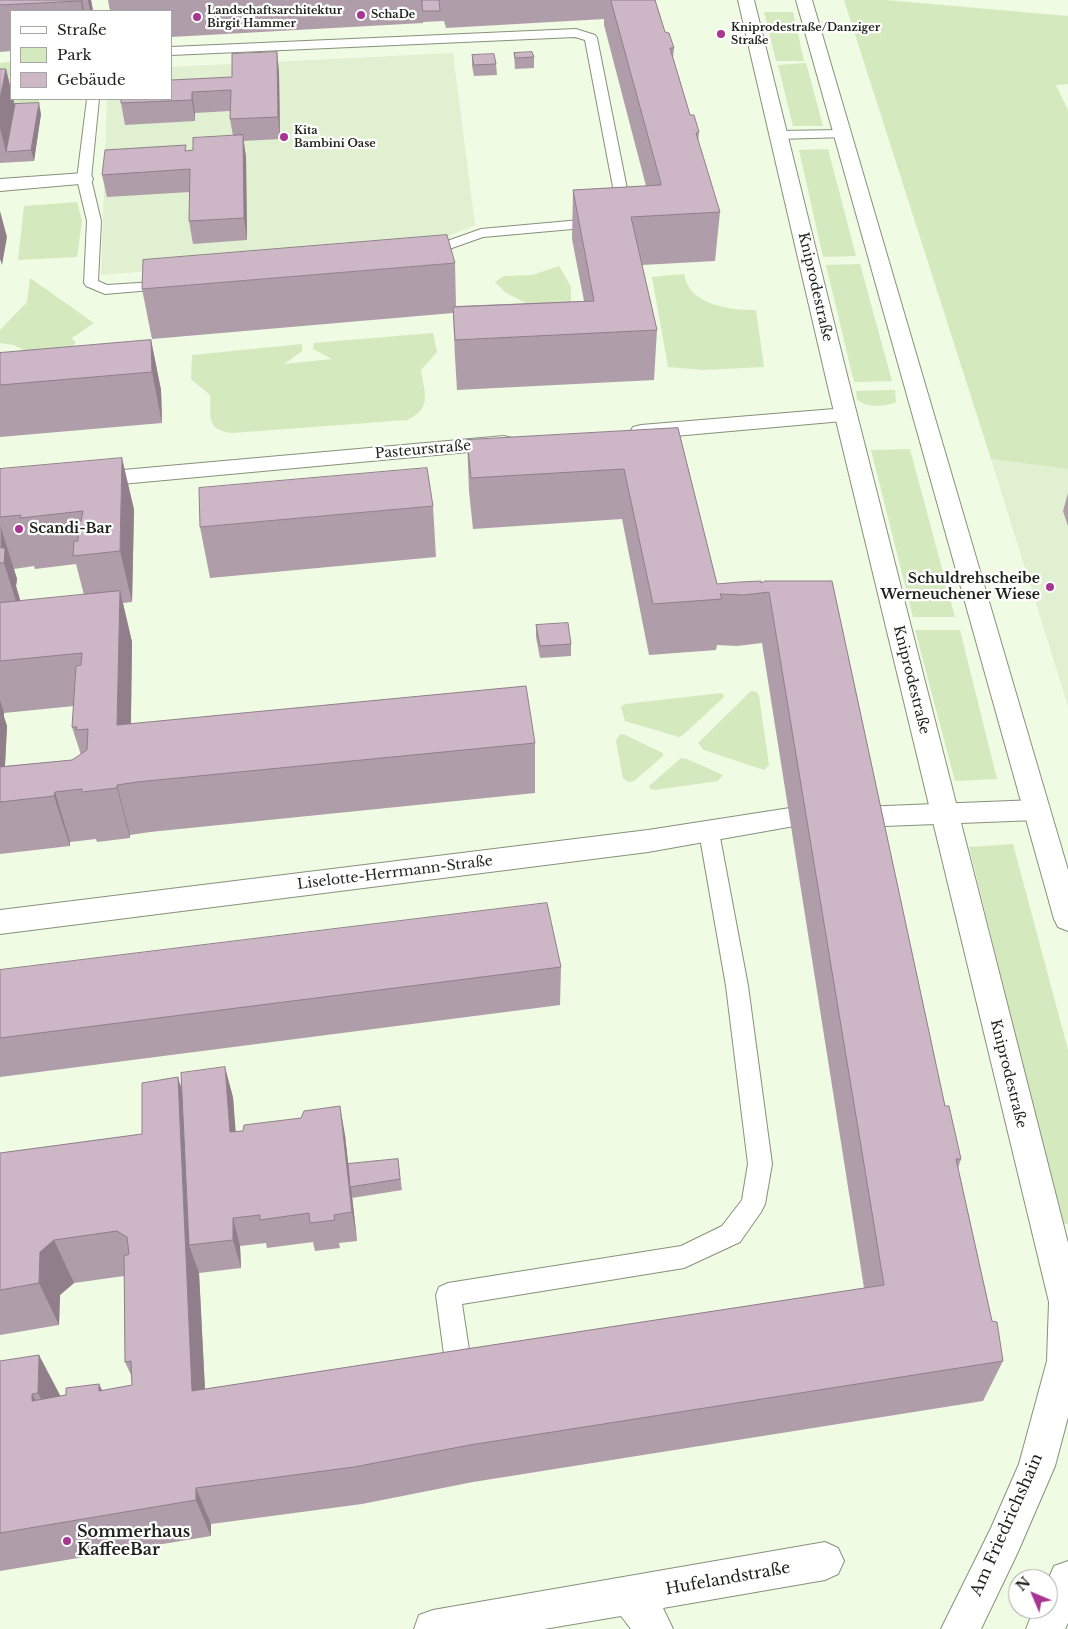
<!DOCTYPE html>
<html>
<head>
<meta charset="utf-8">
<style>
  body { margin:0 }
  #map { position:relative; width:1068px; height:1629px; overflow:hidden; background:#effbe2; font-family:"Libre Baskerville",serif }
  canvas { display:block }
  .legend { position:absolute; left:10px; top:10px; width:162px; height:90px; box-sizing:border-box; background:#fff; border:1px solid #a5a7a3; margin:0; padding:6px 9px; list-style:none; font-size:15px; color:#1e2219 }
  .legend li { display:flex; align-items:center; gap:10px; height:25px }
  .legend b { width:25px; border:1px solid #a5a7a3 }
  .north { position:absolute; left:1008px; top:1569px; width:50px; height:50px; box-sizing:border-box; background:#fff; border:1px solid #a5a7a3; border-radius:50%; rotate:315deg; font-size:14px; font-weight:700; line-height:20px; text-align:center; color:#1e2219 }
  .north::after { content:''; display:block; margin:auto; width:18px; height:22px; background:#a73591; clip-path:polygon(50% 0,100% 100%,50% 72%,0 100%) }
</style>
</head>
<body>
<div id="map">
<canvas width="1068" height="1629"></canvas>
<ul class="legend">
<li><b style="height:6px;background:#fff"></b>Straße</li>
<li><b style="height:14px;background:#d5e9bf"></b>Park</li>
<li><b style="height:14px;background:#cdb6c6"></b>Gebäude</li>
</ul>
<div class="north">N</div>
</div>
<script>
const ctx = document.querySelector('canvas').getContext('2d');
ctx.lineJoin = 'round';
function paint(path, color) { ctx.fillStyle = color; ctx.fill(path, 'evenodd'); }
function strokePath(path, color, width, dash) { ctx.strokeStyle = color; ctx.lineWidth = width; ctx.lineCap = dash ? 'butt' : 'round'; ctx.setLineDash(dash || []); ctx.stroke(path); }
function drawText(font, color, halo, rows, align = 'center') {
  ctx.font = font + ' "Libre Baskerville",serif'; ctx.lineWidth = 4.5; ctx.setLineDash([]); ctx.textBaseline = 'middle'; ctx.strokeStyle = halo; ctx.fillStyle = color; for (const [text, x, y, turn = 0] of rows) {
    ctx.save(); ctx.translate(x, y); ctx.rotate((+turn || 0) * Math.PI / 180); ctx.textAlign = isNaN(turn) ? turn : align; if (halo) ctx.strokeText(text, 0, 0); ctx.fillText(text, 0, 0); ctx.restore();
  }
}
paint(new Path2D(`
  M453,53L475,225L416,249L101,275L107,99H171V67Z
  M991,459L1068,469V706Z`), '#e1f0d0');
paint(new Path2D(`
  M844,0H886L1068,16V84L1056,85L1068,110V469L991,459Z
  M764,12H793L804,61H776Z
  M11,62V99H39L37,114L0,115V63Z
  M806,63L823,126H793L778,65Z
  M828,149L856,256L823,257L799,150Z
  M77,202L82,221L77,257L18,260L24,206Z
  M860,264L892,381L854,382L826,265Z
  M559,266L571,287V308H536L506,293L495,282L504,276L532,275Z
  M684,274C689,306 731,310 756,310L764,367L703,370L668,367L652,277Z
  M30,278L94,323L72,338L76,343L65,353L45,361L14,345L0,343V330L27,302Z
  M433,333L437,352L421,370C424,393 433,408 407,420L232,433C206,430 211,417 210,395L191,379L192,355L302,344V351L284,364L332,359L313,349L314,343Z
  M895,390L896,402C886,407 865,408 857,399L856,391Z
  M910,449L955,617H913L871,450Z
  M915,630H960L997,779L955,781Z
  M751,691L757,692L759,696L769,765L764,770L704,750L698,743Z
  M721,693L724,695V697L683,735L679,737L625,721L621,707L625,704Z
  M620,734L625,735L663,753V756L634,781L628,782L623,778L616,741Z
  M681,758L687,759L723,775L718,781L655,790L650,789L649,786Z
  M1013,844L1068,1050V1224H1062L969,847Z`), '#d5e9bf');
const service = new Path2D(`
  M576,29L595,35L597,38L631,209L611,225L606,226L483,237L424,258L419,257L417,254L419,251L481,229L602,218L617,208L585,40L575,37L171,55V47Z
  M87,99H99L91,179L101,221L98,281L107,285L170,281L175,282L177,285L175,288L105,294L86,286L84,283L87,221L77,179Z
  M842,130L849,134L847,137L778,139L771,135L778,131Z
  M709,824L716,827L719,832L748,986L772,1164L765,1204L761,1212L740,1242L684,1268L462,1304L473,1376L469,1385L460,1388L451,1385L447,1376L436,1295L439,1287L448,1283L681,1246L722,1226L742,1200L748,1164L726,986L699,832L702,827Z`);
const minor = new Path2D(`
  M84,173L91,175L93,179L91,183L0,191V179Z
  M846,408L854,410L857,415L854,420L641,439L633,437L630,432L633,427L641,425Z
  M504,436L512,438L515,443L512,448L89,487L81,485L78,480L81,475L89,473Z
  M1036,800L1046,803L1050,810L1046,817L1036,820L860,827L850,824L846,817L850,810L860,807Z
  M790,808L800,811L804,818L800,825L648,852L0,934V910L648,830Z
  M825,1542L838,1548L844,1561L838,1574L825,1580L663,1608L673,1629H631L621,1616L544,1629H414L419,1615L433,1610Z`);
const tertiary = new Path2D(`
  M738,0H754L850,387L1068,1243V1417L1055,1466L1017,1554L981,1629H941L991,1528L1019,1464L1047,1361L1049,1302L828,387Z
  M796,0H812L1068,870V931L1058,927L1054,919Z
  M1068,1561V1623L1065,1629H1026L1034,1609H1048V1580L1054,1566Z`);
strokePath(service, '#87917b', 2);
strokePath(minor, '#87917b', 2);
strokePath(tertiary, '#87917b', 2);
paint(service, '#fff');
paint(minor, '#fff');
paint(tertiary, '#fff');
paint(new Path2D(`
  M0,0H91L93,11H11V51L0,52Z
  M108,0H655L665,32L674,48L673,58L690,115L699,132L698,142L720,212L715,261L642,265L657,330L654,380L457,390L455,357L453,313L152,339L142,289L455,263L456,306L584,301L572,239L573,190L646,186L604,25V19L446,28L444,21L423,22V23L171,37V11H110Z
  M277,52L279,73L280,139L243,141L246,157L247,240L193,244L189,221L190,192L107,197L102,175L187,151L193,150L233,136L230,119V111L195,113V121L125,125L121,103L232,77Z
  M514,53L534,57V68L515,69Z
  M472,55L496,64L497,75L474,76L472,66Z
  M0,69H6L11,90V99H13L15,104L41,114L34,161L0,163Z
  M151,340L161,390L162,423L0,437V353Z
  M678,428L717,584L832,581L945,1106L961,1159L958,1168L992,1321L1003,1361L983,1401L473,1482L362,1504L211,1524V1536L0,1571V1361L60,1395V1396L66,1395L99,1384L102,1391L132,1385L131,1375L125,1362L124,1276L74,1283L60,1295L59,1325L0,1335V1153L142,1134L182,1091L233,1097L235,1131L345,1135L348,1164L398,1159L402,1190L352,1198V1195L357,1241L339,1243L340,1248L315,1251L313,1242L267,1248L266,1243L240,1246L241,1268L199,1273L205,1389L864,1288L762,643L737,646L717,645L716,650L649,655L622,519L473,529L469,491L467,440Z
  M0,469L134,509L132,602L123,603L132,642L131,724L535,743V793L150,832L130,835V838L97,842L96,839L70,842V846L0,854ZM76,564L84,595L20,601L16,586L17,579L14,569L34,566L35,569ZM74,706L72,727L81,755L72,760L5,766L7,726L4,717V713Z
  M1068,493V526L1063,511Z
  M433,506L436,557L210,578L200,527Z
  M536,625L571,644V656L540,658L536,637Z
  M561,967L560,1005L0,1077V970Z`), '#b09daa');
paint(new Path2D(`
  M81,0H82L84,11H82Z
  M88,0H91L93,11H90Z
  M277,52L279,73L280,139L278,117Z
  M6,69L11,90V99H13L17,116L6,152L0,128V99Z
  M192,92L195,113V121L192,100Z
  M39,103L41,114L34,161L31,150Z
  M243,135L246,157L247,240L244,218Z
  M0,211L7,237L2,265L0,259Z
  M151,340L161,390L162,423L152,372Z
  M122,458L134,509L132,602L120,551Z
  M0,528L1,532V528L17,579L16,586L20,599V614L4,563L1,548Z
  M120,591L132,642L130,776L117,725Z
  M0,700L4,713V717L7,726L3,802H0Z
  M117,785L130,835V838L117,788Z
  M55,792L70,842V846L54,796Z
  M225,1067L233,1097L238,1161L230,1132Z
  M178,1077L192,1123L189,1245L199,1273L207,1430L192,1391Z
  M340,1106L345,1135L357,1241L352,1212Z
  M233,1218L240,1246L241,1268L233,1240Z
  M54,1240L74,1283L60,1295L59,1325L39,1283L40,1252Z
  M39,1355L60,1395L59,1432L38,1393Z
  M99,1384L118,1423L99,1391Z
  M32,1394L54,1433L32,1401Z
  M196,1488L211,1524V1536L196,1500Z`), '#907f8b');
const building = new Path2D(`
  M0,0H81L80,1L0,5Z
  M422,0H439L440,11H423Z
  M611,0H655L665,32L669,33L674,48H670L690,115H694L699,132L696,133L720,212L631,217L657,330L455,340L453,307L594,301L573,190L661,185Z
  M277,52L278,117L230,119L231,90L192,92V100L121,103V99H171V80L232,77V54Z
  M532,52L534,57L515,58L514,53Z
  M494,54L496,64L474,65L472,55Z
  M0,69H6L0,99Z
  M39,103L31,150L6,152L15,104Z
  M243,135L244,218L189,221L190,169L102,175L105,150L186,145L185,151L193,150V138Z
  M447,235L455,263L142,289L143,260Z
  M151,340L152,372L0,385V353Z
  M678,428L717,584L740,582L761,581V583L765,581H832L945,1106H949L961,1159H956L992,1321L997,1322L1003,1361L470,1445L354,1467L196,1488V1500L0,1533V1361L39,1355L38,1393L32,1394V1401L66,1395V1388L99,1384V1391L132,1385L131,1361L125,1362L124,1256L129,1254L127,1237L117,1231L54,1240L40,1252L39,1283L0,1290V1153L142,1134V1083L178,1077L192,1391L884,1285L769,592L744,595L720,594L722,599L653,604L624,469L471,478L467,440Z
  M122,458L120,551L73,556L74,541H78L79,521H81L83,511L20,518L21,515L0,517V469Z
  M427,468L433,506L200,527L199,488Z
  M0,528H1V548H5L4,563H0Z
  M120,591L117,725L526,686L535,743L137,782L117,785V788L82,792V789L55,792L54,796L0,802V767L72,760L87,750L88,729L76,730L77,727H72L76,666L81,665L82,653L0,661V603Z
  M568,623L571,644L540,646L536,625Z
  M547,903L561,967L0,1038V970Z
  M225,1067L230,1132L243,1131L244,1125L301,1118L304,1111L340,1106L352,1212L334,1215L335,1220L310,1223L309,1213L260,1220V1215L233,1218V1240L189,1245L181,1073Z
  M398,1159L400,1179L350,1187L348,1164Z`);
paint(building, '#cdb6c6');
strokePath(building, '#907f8b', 1);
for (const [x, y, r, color] of [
  [361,15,5,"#a73591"],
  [197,17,5,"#a73591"],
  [721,34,5,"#a73591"],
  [284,137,5,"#a73591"],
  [19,529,5,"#a73591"],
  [1050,587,5,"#a73591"],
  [67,1541,5,"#a73591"]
]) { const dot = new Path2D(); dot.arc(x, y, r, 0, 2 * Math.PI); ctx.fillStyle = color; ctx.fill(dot); strokePath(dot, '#fff', 2); }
drawText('bold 11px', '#1e2219', '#fff', [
  ["Landschaftsarchitektur",207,11],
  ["Birgit Hammer",207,24],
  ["SchaDe",371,15],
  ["Kniprodestraße/Danziger",731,28],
  ["Straße",731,41],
  ["Kita",294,131],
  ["Bambini Oase",294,144]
], 'left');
drawText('14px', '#1e2219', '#fff', [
  ["Kniprodestraße",815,287,77],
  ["Pasteurstraße",423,450,-5],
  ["Kniprodestraße",911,680,76],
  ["Liselotte-Herrmann-Straße",395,873,-7],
  ["Kniprodestraße",1008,1074,76]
]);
drawText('bold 14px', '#1e2219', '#fff', [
  ["Scandi-Bar",29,529],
  ["Schuldrehscheibe",1040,579,"right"],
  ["Werneuchener Wiese",1040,595,"right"]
], 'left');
drawText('16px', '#1e2219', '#fff', [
  ["Am Friedrichshain",1007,1525,-66],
  ["Hufelandstraße",728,1579,-10]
]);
drawText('bold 16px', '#1e2219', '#fff', [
  ["Sommerhaus",77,1532],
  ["KaffeeBar",77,1550]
], 'left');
</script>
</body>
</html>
